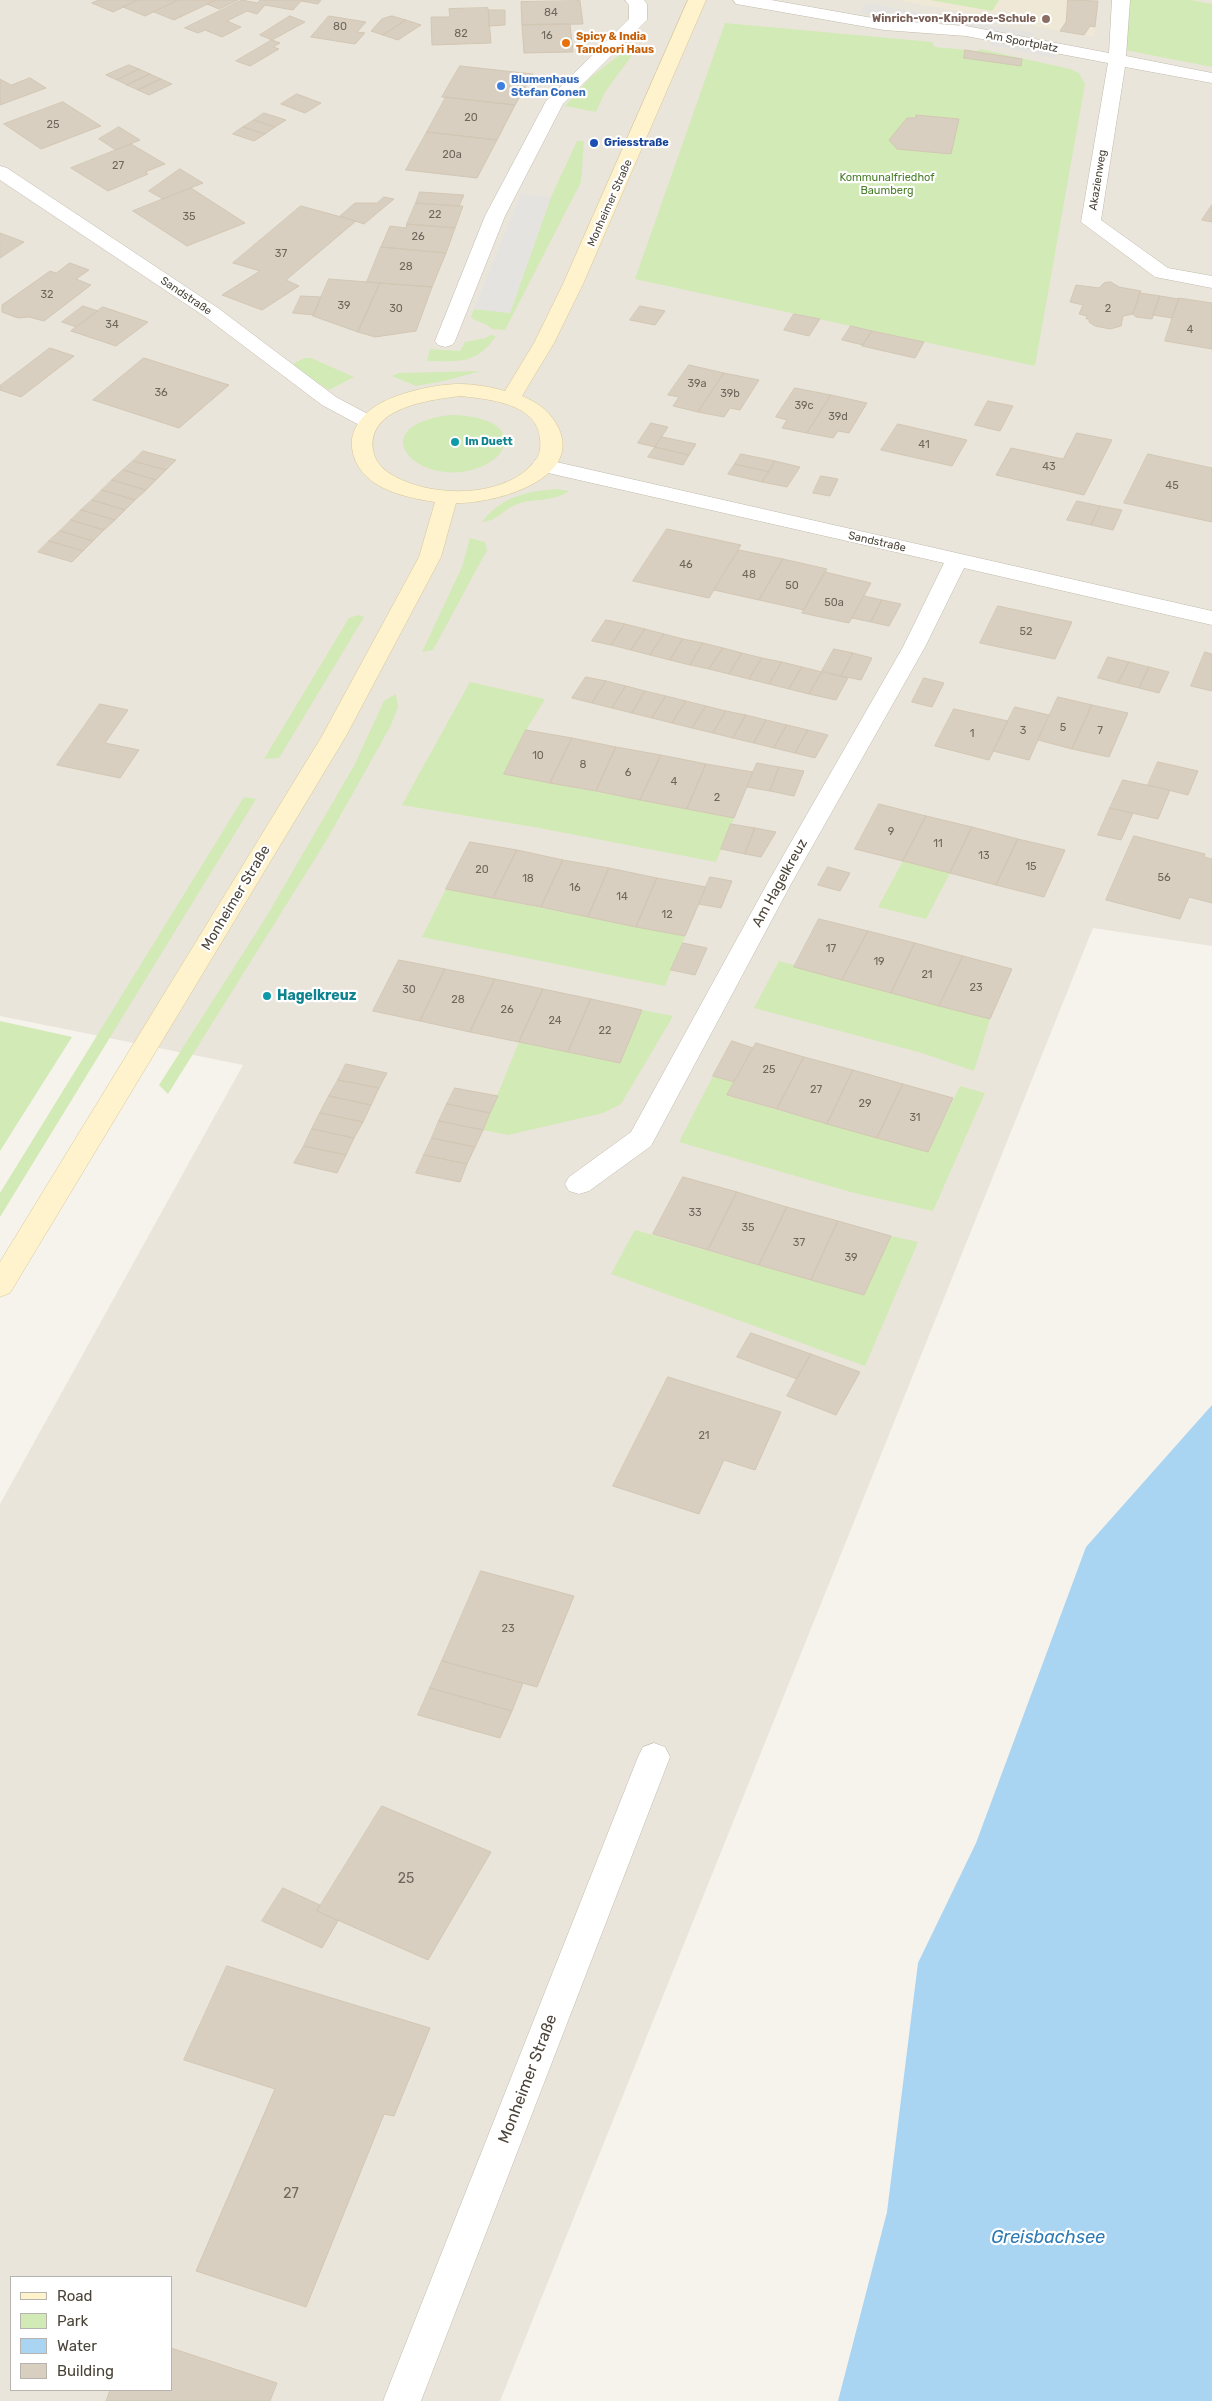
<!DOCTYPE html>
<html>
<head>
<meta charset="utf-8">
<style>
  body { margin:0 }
  #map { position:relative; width:1212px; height:2401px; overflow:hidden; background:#f6f3ec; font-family:Rubik,sans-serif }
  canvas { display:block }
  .legend { position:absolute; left:10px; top:2276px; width:162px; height:115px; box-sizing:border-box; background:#fff; border:1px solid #b7b4b0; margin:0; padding:6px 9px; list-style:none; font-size:15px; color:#4b4439 }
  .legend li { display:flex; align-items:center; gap:10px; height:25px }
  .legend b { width:25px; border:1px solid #b7b4b0 }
</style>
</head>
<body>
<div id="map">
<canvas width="1212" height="2401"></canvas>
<ul class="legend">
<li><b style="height:6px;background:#fff3cd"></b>Road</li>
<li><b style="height:14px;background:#d2eab5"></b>Park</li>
<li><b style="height:14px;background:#a9d4f2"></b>Water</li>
<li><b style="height:14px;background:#d8cfc1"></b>Building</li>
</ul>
</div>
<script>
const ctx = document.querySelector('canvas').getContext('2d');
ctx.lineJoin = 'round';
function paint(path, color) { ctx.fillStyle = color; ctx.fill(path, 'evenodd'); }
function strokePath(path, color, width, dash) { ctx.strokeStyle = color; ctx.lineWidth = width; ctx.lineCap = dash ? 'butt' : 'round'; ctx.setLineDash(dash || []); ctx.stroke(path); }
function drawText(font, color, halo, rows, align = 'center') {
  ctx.font = font + ' Rubik,sans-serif'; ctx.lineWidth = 4.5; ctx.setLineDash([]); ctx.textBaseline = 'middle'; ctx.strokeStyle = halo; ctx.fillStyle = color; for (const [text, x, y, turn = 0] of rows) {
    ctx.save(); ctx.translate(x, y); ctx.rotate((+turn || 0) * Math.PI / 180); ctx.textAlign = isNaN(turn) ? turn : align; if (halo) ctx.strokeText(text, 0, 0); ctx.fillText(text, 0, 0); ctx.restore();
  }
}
paint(new Path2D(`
  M0,0H1212V946L1093,928L500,2401H0V1504L243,1065L0,1016ZM11,2277H171V2390H11Z`), '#eae5da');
paint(new Path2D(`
  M898,0H1098L1094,37Z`), '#efe8d6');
paint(new Path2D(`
  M930,0H999L992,11Z
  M1128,0H1191L1212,4V67L1125,50Z
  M725,23L932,42L935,47L978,51L980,49L1070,69L1079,73L1085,84L1035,366L635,279Z
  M631,46L638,47L605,92L596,112L565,106L591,77Z
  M577,141H584L581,182L505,330L492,329C486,322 477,323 471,317L474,309L510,313L551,197Z
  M490,335L496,336C476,365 459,361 427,361L430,349L460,351L465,342L486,338Z
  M304,358H311L354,377L329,390L295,368L293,364Z
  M481,371L444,381L416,386L392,376L399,373Z
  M450,415C466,415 509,419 504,444C502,454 495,459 487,464C425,496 354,427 450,415Z
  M557,489L569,491C553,503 530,497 513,506C501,512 496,521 482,522C501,497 527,491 557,489Z
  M470,538L485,542L487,550L433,650L422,652L462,567Z
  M358,615L364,617L279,758L264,759L349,618Z
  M470,682L545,699L526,730L504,774L734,818L716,862L534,827L402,805Z
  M396,694L398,707L390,727L326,841L168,1094L159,1085L265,919L355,764L384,701Z
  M244,797L256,799L0,1217V1193Z
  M903,861L950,873L926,919L878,907Z
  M446,889L685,936L665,986L422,937Z
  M779,961L990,1019L974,1071L922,1053L754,1008Z
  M642,1010L673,1016L621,1104L603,1113L508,1135L483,1130L519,1042L620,1063Z
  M0,1021L72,1037L0,1151Z
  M713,1076L734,1082L728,1096L928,1152L960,1086L985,1093L933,1211L854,1193L679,1142Z
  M635,1230L864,1295L891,1236L918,1242L865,1366L611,1274Z`), '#d2eab5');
paint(new Path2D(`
  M867,3L922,13L915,23L860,13Z
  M959,19L1034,33L1031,37L974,27L940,24Z
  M993,40L1058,53L1054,58L989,45Z
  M521,194L551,197L510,313L474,309Z`), '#e5e3e0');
paint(new Path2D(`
  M1212,1405V2401H838L887,2212L918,1963L976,1843L1086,1547Z`), '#a9d4f2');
const building = new Path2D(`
  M99,0H138L113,12L92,3Z
  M138,0H178L145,16L123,7Z
  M178,0H216L174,20L154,12Z
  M216,0H238L219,9L207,4Z
  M242,0L257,3L260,0H321L318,4L301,1L293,10L265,5L257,14L247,11L227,21L241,27L222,37L205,30L198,33L185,28Z
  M1068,0L1098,1L1095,27L1090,26L1084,35L1060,31L1066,22Z
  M580,1L583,24L522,25L521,2Z
  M488,8L491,43L432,45L431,17H450L449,9Z
  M489,10H505V25L489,26Z
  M290,16L305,22L272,40L260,35Z
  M329,16L366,22L357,32L365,33L355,44L311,37Z
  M392,16L406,20L383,35L371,31L382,19Z
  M406,20L421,25L398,40L383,35Z
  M570,24L573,52L524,53L522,25Z
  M272,40L280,43L273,47L279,49L250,66L236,61Z
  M965,50L1022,59L1021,66L964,58Z
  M129,65L139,69L117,80L106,75Z
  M460,66L533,74L515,105L442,97Z
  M139,69L150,74L127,85L117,80Z
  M150,74L161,79L138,90L127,85Z
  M30,78L46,88L0,105V79L11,85Z
  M161,79L172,84L149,95L138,90Z
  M297,94L321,103L305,113L281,104Z
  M446,97L515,105L497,140L427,132Z
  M63,102L101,126L41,149L4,124Z
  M264,113L286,120L275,127L254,120Z
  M916,115L959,119L951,154L897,149L889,140L907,118H916Z
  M254,120L275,127L265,134L243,127Z
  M119,127L140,140L116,150L99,139Z
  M243,127L265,134L254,141L233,134Z
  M427,132L497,140L477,178L406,170Z
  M131,144L165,164L145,172L148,174L108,191L71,168Z
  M180,169L203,183L163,199L149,191Z
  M191,188L245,223L187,246L133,211Z
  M420,192L464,195L459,206L416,203Z
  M384,197L394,199L364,224L340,216L355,203H377Z
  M416,203L459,206H463L455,228L407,224Z
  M1212,205V222L1202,220Z
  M301,206L356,221L286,280L299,286L262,310L222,295L260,271L233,263Z
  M407,224L455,228L446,253L381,247L390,226L406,228Z
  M0,233L24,242L0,258Z
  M381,247L446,253L432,287L367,282Z
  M70,263L89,270L76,279L91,285L44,321L29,317L18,318L2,312V305L50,271L56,273Z
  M329,279L380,283L358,332L313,316Z
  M1111,282L1119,287L1141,291L1133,314L1123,316L1121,326L1110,329L1095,326L1089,322V319H1086L1087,316L1079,314L1083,305L1070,302L1076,285L1099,288L1104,283Z
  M380,283L432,287L416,331L375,337L358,332Z
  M1140,293L1160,296L1152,319L1136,317L1133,314Z
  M301,296L321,297L314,315L293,313Z
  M1160,296L1179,299L1172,318L1153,315Z
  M1179,298L1212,303V349L1165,341Z
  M83,306L98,311L76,327L62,322Z
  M640,306L665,311L655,325L630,320Z
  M103,307L148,322L116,346L71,331Z
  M794,314L820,319L809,336L784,330Z
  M851,326L872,331L863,345L842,340Z
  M872,331L924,342L915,358L862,346Z
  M50,348L74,356L21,397L0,390V386Z
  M144,358L229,385L179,428L93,400Z
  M689,365L724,373L698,412L673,406L679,397L668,395Z
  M724,373L759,380L740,410L730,408L724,417L698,412Z
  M795,388L831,395L807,433L782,428L787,420L776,417Z
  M831,395L867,403L849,433L838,431L833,438L807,433Z
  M988,401L1013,406L1000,431L975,425Z
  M651,423L668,427L655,447L638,443Z
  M898,424L967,440L952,466L881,450Z
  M1077,433L1112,440L1084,495L996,475L1011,448L1063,459Z
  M662,437L696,444L689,455L655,447Z
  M655,447L689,455L683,465L648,457Z
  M143,451L176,460L166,470L133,461Z
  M741,454L775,461L769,472L735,464Z
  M1148,454L1212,468V522L1124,503Z
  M133,461L166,470L156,480L123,470Z
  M775,461L800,467L787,487L762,482Z
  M735,464L769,472L762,482L728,474Z
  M123,470L156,480L146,490L112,480Z
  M821,476L838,479L830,496L813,493Z
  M112,480L146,490L135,500L102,490Z
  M102,490L135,500L125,510L92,500Z
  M92,500L125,510L115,520L81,510Z
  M1077,501L1100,506L1091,525L1067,520Z
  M1100,506L1122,510L1113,530L1091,525Z
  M81,510L115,520L104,530L71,520Z
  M71,520L104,530L93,541L60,531Z
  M667,529L741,545L709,598L633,581Z
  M60,531L93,541L83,551L49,541Z
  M49,541L83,551L72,562L38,552Z
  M739,550L783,559L759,600L714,590Z
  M783,559L827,569L804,610L759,600Z
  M825,572L871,583L849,623L802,613Z
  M864,596L882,600L871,622L852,618Z
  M882,600L901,604L889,626L871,622Z
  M998,606L1072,622L1055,659L980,643Z
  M606,620L625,624L611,645L592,641Z
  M625,624L645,629L631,650L611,645Z
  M645,629L664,634L650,655L631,650Z
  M664,634L683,639L670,660L650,655Z
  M683,639L703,643L690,665L670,660Z
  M703,643L723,648L709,669L690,665Z
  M723,648L742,653L729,674L709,669Z
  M834,649L853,653L841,676L822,671Z
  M1205,652L1212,654V691L1191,686Z
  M742,653L762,658L749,679L729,674Z
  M853,653L872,658L861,680L841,676Z
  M1108,657L1129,662L1118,683L1098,678Z
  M762,658L782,662L769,684L749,679Z
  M782,662L802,667L789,689L769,684Z
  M1129,662L1149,667L1139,688L1118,683Z
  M802,667L822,672L809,694L789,689Z
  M1149,667L1169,672L1159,693L1139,688Z
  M822,672L848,678L836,700L809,694Z
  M586,677L606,681L592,703L572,698Z
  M924,678L944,683L932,707L912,702Z
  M606,681L626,686L612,708L592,703Z
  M626,686L645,691L632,713L612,708Z
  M645,691L666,696L652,718L632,713Z
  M666,696L686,701L672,723L652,718Z
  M1058,697L1092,705L1072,749L1038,740Z
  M686,701L706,706L692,728L672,723Z
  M100,704L128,710L105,743L139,750L120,778L57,765Z
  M1092,705L1128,713L1109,757L1072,749Z
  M706,706L726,711L713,733L692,728Z
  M1015,707L1049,715L1029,760L993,751Z
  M954,709L1008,721L989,760L935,746Z
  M726,711L746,715L733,738L713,733Z
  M746,715L766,720L754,743L733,738Z
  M766,720L787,725L774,748L754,743Z
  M787,725L808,730L795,753L774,748Z
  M526,730L572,738L550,783L504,774Z
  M808,730L828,735L815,758L795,753Z
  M572,738L616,747L596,791L550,783Z
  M616,747L661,755L640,800L596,791Z
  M661,755L706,764L687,809L640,800Z
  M1158,762L1198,771L1188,795L1148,785Z
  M757,763L779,767L770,791L747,787Z
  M706,764L753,772L734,818L687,809Z
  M779,767L804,771L794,796L770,791Z
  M1123,780L1170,790L1158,819L1110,808Z
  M879,804L926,816L903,861L855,849Z
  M1110,808L1133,813L1121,840L1098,835Z
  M926,816L972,827L950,873L903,861Z
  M731,824L755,828L745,854L721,849Z
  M972,827L1018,839L996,885L950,873Z
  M755,828L776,832L761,857L745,854Z
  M1134,836L1205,854L1204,857L1212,859V903L1189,897L1180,919L1106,900Z
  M1018,839L1065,850L1044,897L996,885Z
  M470,842L517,850L493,898L446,889Z
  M517,850L563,860L541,907L493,898Z
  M563,860L609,868L588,917L541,907Z
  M828,867L850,873L840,891L818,885Z
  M609,868L657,878L636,927L588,917Z
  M710,877L732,881L721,908L699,904Z
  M657,878L706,887L685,936L636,927Z
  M819,919L868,931L842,980L794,967Z
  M868,931L915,943L891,993L842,980Z
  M683,943L707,948L695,975L671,970Z
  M915,943L963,956L939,1006L891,993Z
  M963,956L1012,969L990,1019L939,1006Z
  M399,960L445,969L420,1021L373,1011Z
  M445,969L495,979L470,1032L420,1021Z
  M495,979L543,989L519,1042L470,1032Z
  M543,989L591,999L568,1052L519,1042Z
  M591,999L642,1010L620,1063L568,1052Z
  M732,1041L753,1048L734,1082L713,1076Z
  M756,1043L804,1057L777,1109L727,1095Z
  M804,1057L853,1070L827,1124L777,1109Z
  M346,1064L387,1073L379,1088L338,1080Z
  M853,1070L903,1084L877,1138L827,1124Z
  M338,1080L379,1088L371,1105L329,1096Z
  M903,1084L953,1098L928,1152L877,1138Z
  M455,1088L498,1096L490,1113L447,1104Z
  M329,1096L371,1105L363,1122L320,1113Z
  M447,1104L490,1113L483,1130L439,1121Z
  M320,1113L363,1122L354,1138L312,1129Z
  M439,1121L483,1130L475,1147L432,1138Z
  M312,1129L354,1138L346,1155L304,1146Z
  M432,1138L475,1147L467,1164L424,1155Z
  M304,1146L346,1155L337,1173L294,1163Z
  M424,1155L467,1164L460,1182L416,1173Z
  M683,1177L737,1192L708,1250L653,1234Z
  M737,1192L787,1207L759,1265L708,1250Z
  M787,1207L838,1221L811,1280L759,1265Z
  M838,1221L891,1236L864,1295L811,1280Z
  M751,1333L811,1354L797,1379L737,1357Z
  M811,1354L860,1372L836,1415L787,1396Z
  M668,1377L781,1412L755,1470L724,1460L699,1514L613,1486Z
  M481,1571L574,1596L537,1687L442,1661Z
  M442,1661L523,1683L512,1711L430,1688Z
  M430,1688L512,1711L500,1738L418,1715Z
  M382,1806L491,1852L428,1960L317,1911Z
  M283,1888L320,1905L317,1911L338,1921L322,1948L262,1921Z
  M227,1966L430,2028L394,2116L384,2114L306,2307L196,2271L275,2089L184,2060Z
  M171,2348L277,2383L270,2401H106L110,2390H171Z`);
paint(building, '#d8cfc1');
strokePath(building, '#d3c7b4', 1);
const lane = new Path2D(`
  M625,0H644L647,4V20L563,104L505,216L455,341L452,345L445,347L438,345L435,341L485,216L546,101L629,19V5Z`);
const street = new Path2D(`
  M733,0H771L884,20L966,26L1109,53L1112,0H1130L1126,56L1212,73V83L1125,67L1101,220L1168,268L1212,276V288L1155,277L1081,222L1108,63L966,36L884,30L742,5L736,4Z
  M0,166L7,168L218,308L336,397L377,419L380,423L377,427L370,429L363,427L322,405L204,316L0,180Z
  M543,459L1212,611V625L964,568L925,647L791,884L651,1146L589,1191L579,1194L569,1191L565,1184L569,1177L631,1132L767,884L903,647L944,563L535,470L532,465L535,460Z
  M654,1743L665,1747L670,1757L421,2401H383L638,1757L643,1747Z`);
const secondary = new Path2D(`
  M688,0H706L583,284L554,343L522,396C539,403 551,412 559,429C582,481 491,504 456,503L441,557L346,736L10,1293L0,1297V1262L322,736L419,557L435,502C402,497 357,487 352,448C350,433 358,421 369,411C388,394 435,384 460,384C474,384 491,387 505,391L534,343L563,284ZM460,396C487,399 538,403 540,439C541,446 540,455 535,461C508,496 444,497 407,482C391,476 376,467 373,450C367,407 430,400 460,396Z`);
strokePath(lane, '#c2bbae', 1);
strokePath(street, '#c2bbae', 1);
strokePath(secondary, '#d6c79b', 1);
paint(lane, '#fff');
paint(street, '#fff');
paint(secondary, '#fff3cd');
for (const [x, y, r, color] of [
  [1046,19,5,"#8d6e63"],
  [566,43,5,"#e8710a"],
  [501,86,5,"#3f7fe0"],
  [594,143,5,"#1a4fb4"],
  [455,442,5,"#0f9aa8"],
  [267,996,5,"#0f9aa8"]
]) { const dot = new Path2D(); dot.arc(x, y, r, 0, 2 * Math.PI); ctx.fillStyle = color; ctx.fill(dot); strokePath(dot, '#fff', 2); }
drawText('11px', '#6e675b', null, [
  ["84",551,13],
  ["80",340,27],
  ["82",461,34],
  ["16",547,36],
  ["20",471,118],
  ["25",53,125],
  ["20a",452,155],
  ["27",118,166],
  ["22",435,215],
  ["35",189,217],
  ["26",418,237],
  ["37",281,254],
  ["28",406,267],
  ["32",47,295],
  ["39",344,306],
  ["30",396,309],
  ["2",1108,309],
  ["34",112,325],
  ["4",1190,330],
  ["39a",697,384],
  ["36",161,393],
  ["39b",730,394],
  ["39c",804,406],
  ["39d",838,417],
  ["41",924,445],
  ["43",1049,467],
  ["45",1172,486],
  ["46",686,565],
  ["48",749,575],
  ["50",792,586],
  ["50a",834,603],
  ["52",1026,632],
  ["5",1063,728],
  ["3",1023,731],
  ["7",1100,731],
  ["1",972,734],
  ["10",538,756],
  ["8",583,765],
  ["6",628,773],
  ["4",674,782],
  ["2",717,798],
  ["9",891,832],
  ["11",938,844],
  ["13",984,856],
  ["15",1031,867],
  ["20",482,870],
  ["56",1164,878],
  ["18",528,879],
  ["16",575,888],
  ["14",622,897],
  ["12",667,915],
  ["17",831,949],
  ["19",879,962],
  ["21",927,975],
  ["23",976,988],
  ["30",409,990],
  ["28",458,1000],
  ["26",507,1010],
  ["24",555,1021],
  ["22",605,1031],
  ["25",769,1070],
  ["27",816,1090],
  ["29",865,1104],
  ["31",915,1118],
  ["33",695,1213],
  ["35",748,1228],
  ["37",799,1243],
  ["39",851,1258],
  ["21",704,1436],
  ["23",508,1629]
]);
drawText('bold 11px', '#785e54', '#fff', [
  ["Winrich-von-Kniprode-Schule",1036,19]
], 'right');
drawText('bold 11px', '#c56008', '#fff', [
  ["Spicy & India",576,37],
  ["Tandoori Haus",576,50]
], 'left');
drawText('11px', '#4b4439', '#fff', [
  ["Am Sportplatz",1022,42,11],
  ["Akazienweg",1098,180,-81],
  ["Monheimer Straße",610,203,-66],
  ["Sandstraße",186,296,34],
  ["Sandstraße",877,542,13]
]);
drawText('bold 11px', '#366cbe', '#fff', [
  ["Blumenhaus",511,80],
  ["Stefan Conen",511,93]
], 'left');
drawText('bold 11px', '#164399', '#fff', [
  ["Griesstraße",604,143]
], 'left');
drawText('11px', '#4a7f2a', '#fff', [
  ["Kommunalfriedhof",887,178],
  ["Baumberg",887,191]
]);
drawText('bold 11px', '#0d838f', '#fff', [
  ["Im Duett",465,442]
], 'left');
drawText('14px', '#4b4439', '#fff', [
  ["Am Hagelkreuz",780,883,-61],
  ["Monheimer Straße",236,898,-59]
]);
drawText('bold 14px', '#0d838f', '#fff', [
  ["Hagelkreuz",277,996]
], 'left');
drawText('14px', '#6e675b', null, [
  ["25",406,1879],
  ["27",291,2194]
]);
drawText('16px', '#4b4439', '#fff', [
  ["Monheimer Straße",528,2079,-69]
]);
drawText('italic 18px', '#2e7ab2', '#fff', [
  ["Greisbachsee",1048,2238]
]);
</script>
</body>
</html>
